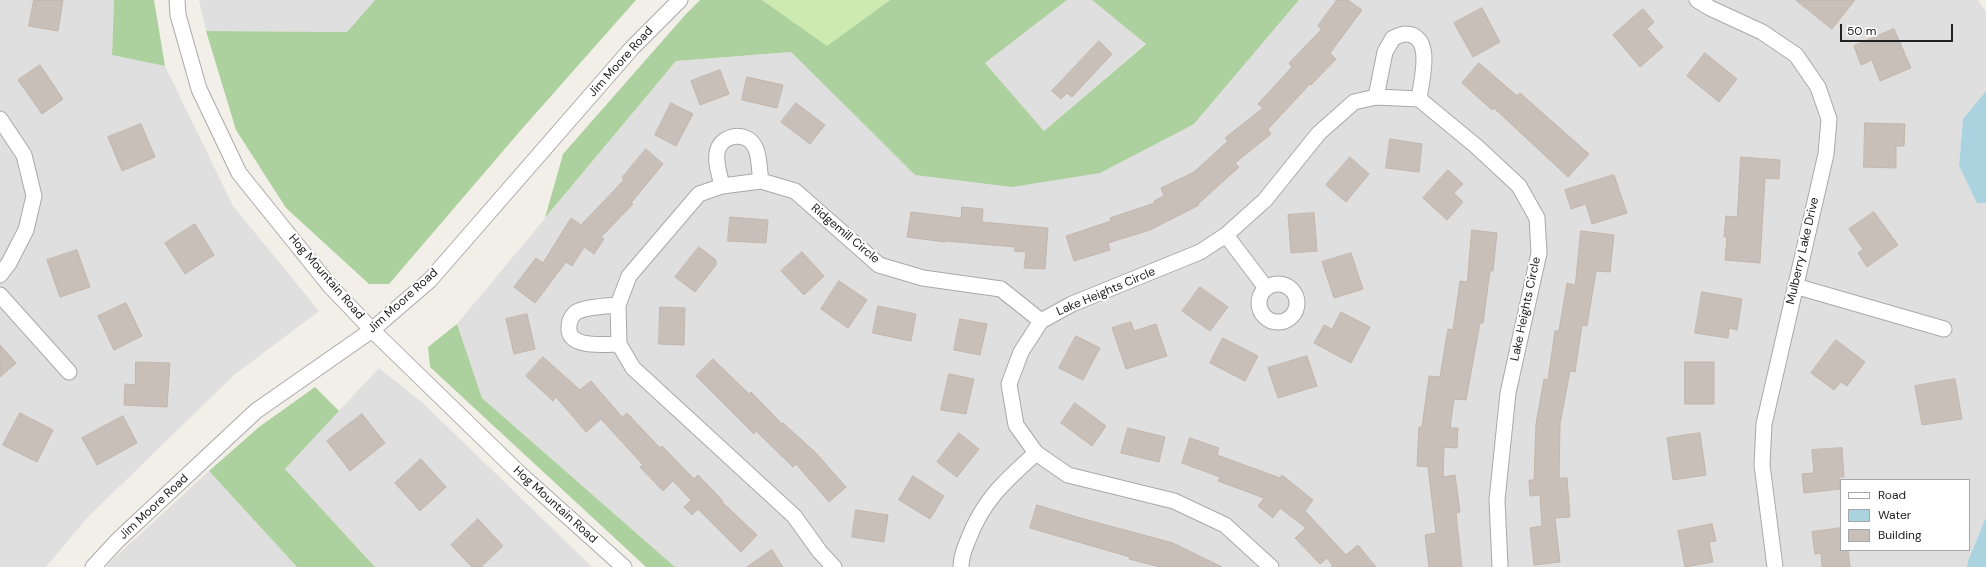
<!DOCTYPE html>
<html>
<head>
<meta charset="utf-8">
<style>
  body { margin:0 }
  #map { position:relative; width:1986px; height:567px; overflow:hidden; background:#f2efe9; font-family:"DM Sans",sans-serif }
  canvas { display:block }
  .legend { position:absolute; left:1840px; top:479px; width:130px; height:72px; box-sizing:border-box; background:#fff; border:1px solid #a7a7a7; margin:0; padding:5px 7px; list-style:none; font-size:12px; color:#222 }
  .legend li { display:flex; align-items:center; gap:8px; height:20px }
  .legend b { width:20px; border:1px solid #a7a7a7 }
  .scale { position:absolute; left:1840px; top:24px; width:113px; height:18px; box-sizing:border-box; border:2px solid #222; border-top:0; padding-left:5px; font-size:12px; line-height:14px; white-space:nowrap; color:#222; -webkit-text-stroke:3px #fff; paint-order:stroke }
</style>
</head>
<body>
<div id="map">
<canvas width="1986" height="567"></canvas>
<ul class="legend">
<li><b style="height:5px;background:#fff"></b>Road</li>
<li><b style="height:11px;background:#aad3df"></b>Water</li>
<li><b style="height:11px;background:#c7bfb8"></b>Building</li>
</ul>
<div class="scale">50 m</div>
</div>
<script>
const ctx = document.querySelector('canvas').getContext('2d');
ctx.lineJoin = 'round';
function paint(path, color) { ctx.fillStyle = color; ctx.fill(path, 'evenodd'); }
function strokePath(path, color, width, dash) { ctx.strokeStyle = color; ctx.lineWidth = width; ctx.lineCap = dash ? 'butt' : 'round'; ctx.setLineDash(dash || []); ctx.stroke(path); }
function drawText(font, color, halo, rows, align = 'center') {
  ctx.font = font + ' "DM Sans",sans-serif'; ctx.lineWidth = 4; ctx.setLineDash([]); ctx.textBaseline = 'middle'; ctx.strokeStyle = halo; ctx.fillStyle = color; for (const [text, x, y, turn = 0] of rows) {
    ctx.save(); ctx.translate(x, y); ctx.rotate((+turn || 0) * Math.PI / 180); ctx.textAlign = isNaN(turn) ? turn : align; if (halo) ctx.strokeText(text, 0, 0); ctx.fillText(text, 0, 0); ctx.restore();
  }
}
paint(new Path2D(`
  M0,0H114L112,55L165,66L233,206L319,311L234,375L87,518L46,567H0Z
  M199,0H375L347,32L206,31Z
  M1067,0H1092L1146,43L1044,131L985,63Z
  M1299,0H1978L1986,12V91L1963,119L1959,166L1977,203H1986V517L1968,561L1967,567H675L482,398L457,324L676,61L791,52L915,175L1194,124ZM1841,480H1969V550H1841Z
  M379,368L425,405L592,567H375L285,469Z
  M209,471L297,567H106L111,561Z`), '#e0dfdf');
paint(new Path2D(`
  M762,0H890L827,47Z`), '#cdebb0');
paint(new Path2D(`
  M114,0H154L165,66L112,55Z
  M375,0H636L521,130L389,284H369L286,208L236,130L206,31L347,32Z
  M700,0H762L827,46L890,0H1067L985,63L1044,131L1146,44L1092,0H1299L1194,124L1100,173L1012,187L915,175L791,52L676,61L545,218L563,154L686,14Z
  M457,324L482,398L675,567H646L430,367L428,347Z
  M315,387L339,411L285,469L375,567H297L209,471L259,427Z`), '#add19e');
paint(new Path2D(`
  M1986,91V203H1977L1959,166L1963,119Z
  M1986,517V567H1967L1968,561Z`), '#aad3df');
const building = new Path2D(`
  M34,0H63L58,31L29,26Z
  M1337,0H1348L1362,10L1330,53L1336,59L1311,85L1310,84L1268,129L1271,134L1235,163L1239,167L1198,204L1199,205L1150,230L1108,243L1110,250L1074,261L1066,236L1111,221L1110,218L1155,203L1154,201L1164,196L1161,188L1194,172L1228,141L1225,138L1263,108L1258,104L1292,67L1289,63L1322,29L1318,26Z
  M1796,0H1855L1832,29Z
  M1482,8L1500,42L1473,57L1454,23Z
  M1643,9L1654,22L1647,29L1663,47L1640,67L1613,35Z
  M1894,29L1911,68L1880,81L1872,60L1861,65L1854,46Z
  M1099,41L1112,54L1072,97L1067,93L1061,99L1052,91Z
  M1705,53L1737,79L1719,102L1687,76Z
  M1479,63L1517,96L1520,93L1589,154L1568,177L1494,108L1492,110L1462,83Z
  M40,65L63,99L42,114L18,80Z
  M720,70L729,94L700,105L691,81Z
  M747,77L783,85L777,108L742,100Z
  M671,103L693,114L676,146L655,135Z
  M796,103L825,125L810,144L781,122Z
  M1865,123L1905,124L1904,146H1896V168L1864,167Z
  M141,124L155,157L122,171L108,137Z
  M1390,139L1422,144L1419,172L1386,168Z
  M646,149L663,164L631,203L633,204L601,237L604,239L594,254L584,247L572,266L566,262L535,303L514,287L536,258L543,263L571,218L581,225L624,180L622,178Z
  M1350,157L1369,174L1346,202L1326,185Z
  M1741,157L1780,160L1779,179L1765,178L1760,263L1725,260L1727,237H1724L1726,216L1737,217Z
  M1448,170L1463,184L1454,193L1463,202L1447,220L1423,198Z
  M1614,175L1627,213L1592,224L1586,204L1571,209L1565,190Z
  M962,207L983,209L982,222L1048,228L1045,269L1024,268L1026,252L1014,251L1015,247L946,241L945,242L907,237L911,212L961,218Z
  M1874,212L1898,245L1867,267L1858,253L1863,249L1849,229Z
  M1314,213L1317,251L1291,253L1288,215Z
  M730,217L768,220L766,243L728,241Z
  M195,224L214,255L185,274L165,243Z
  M1472,230L1497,233L1493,271H1490L1483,323H1480L1466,400L1454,399L1450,428H1458L1457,448L1444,447L1443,477L1455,475L1460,512L1456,513L1462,567H1429L1425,535L1436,533L1428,467L1417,466L1419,427H1422L1429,376L1440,377L1448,329L1453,330L1460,281L1467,282Z
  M1581,231L1614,235L1610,272L1596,271L1587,326L1582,325L1575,372L1570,371L1560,424L1559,478H1567L1570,517L1555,518L1560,562L1534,565L1530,528L1542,526L1540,495L1530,496L1529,480H1534L1536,424L1544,379L1548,380L1555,331H1559L1567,283L1575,285Z
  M699,247L716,260V265L695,292L675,277Z
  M77,250L90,287L60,297L47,260Z
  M802,252L824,276L804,295L781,271Z
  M1351,253L1363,289L1334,298L1322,262Z
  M839,281L867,300L848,328L821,309Z
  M1200,287L1228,307L1210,331L1182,311Z
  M1702,292L1742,299L1737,330L1729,328L1728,338L1695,333Z
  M126,303L142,336L114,350L98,316Z
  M878,306L916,314L911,341L873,333Z
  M660,307L685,308L684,345L659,344Z
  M1341,312L1370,327L1351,363L1314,343L1324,325L1332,329Z
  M527,314L535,349L514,354L506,319Z
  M960,319L987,324L980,355L954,350Z
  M1131,322L1134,331L1156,324L1167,356L1126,369L1112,328Z
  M1076,336L1100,348L1083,380L1059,368Z
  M1223,338L1258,356L1245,381L1210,363Z
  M1836,340L1865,362L1847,386L1841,382L1834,390L1811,373Z
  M0,345L16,363L0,377Z
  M1307,356L1317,386L1278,398L1268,368Z
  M543,357L580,390L591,381L622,417L627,413L660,448L662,446L694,479L698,475L723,501L722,502L757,535L741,552L698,509L692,515L684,507L691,500L673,481L663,491L640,467L643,465L601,419L586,432L556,397L553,401L526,376Z
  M713,359L749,394L751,392L782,424L783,423L816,453L846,487L829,502L796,464L793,467L756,431L754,434L696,376Z
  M136,362L170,363L167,407L124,405L125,384L135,385Z
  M1685,362H1714V404H1685Z
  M949,374L974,379L966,414L941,410Z
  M1955,379L1962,419L1922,425L1915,386Z
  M1075,403L1106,426L1092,446L1061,423Z
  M20,413L53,430L37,462L3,445Z
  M362,414L385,443L350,471L327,441Z
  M123,416L137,443L97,465L82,438Z
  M1128,428L1165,437L1159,462L1121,453Z
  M959,433L979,449L957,477L937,462Z
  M1700,433L1706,475L1673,480L1667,438Z
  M1190,438L1219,448L1217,455L1280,478L1282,475L1313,500L1305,511L1346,555L1358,545L1376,567H1331L1333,566L1327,558L1320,564L1295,538L1306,528L1280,508L1273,518L1258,506L1264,498L1218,481L1220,477L1182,463Z
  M1842,448L1844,477H1839L1840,489L1804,493L1802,474L1814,473L1812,450Z
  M421,459L446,487L420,511L395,483Z
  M913,476L944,496L930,519L899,500Z
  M1037,505L1084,519L1173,543L1222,567H1160L1129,559L1130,557L1030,528Z
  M856,510L888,515L884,542L852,537Z
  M478,519L503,546L481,567H472L451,545Z
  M1712,524L1716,541L1709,542L1713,562L1685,567L1678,531Z
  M1841,528V550H1848L1850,567H1822L1821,553L1815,554L1812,532Z
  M772,550L783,567H747Z`);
paint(building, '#c7bfb8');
strokePath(building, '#c4b6ab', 1);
const minor = new Path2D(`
  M177,0L178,15L199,89L239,173L330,286L372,330L518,472L624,567
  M1697,0L1710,8L1762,32L1796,55L1818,87L1829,119L1826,154L1764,424L1762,465L1775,567
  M1376,97L1385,52L1393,38C1396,37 1402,34 1405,34C1435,34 1421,82 1419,99
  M0,119L24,155L34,196L26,230L9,263L0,275
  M722,186C720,176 714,160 718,149C724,134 747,131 755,147C760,156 759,171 761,181
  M1226,235L1266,288
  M1259 303a19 19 0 1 1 38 0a19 19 0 1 1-38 0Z
  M1795,286L1944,329
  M0,295L69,372
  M618,305C607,306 582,307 575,313C571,317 569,322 569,327C567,349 605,344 619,344
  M93,567L118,540L256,411L372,330L430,280L632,48L680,0
  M834,567L820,552L794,516L633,368L619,344L618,305L629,276L699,194L722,186L761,181L795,191L879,265L923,278L1001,289L1041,321
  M961,567C961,557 964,549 968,540C983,500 1005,481 1036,453
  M1271,567L1225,525L1174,501L1068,475L1036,453L1016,425L1009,384L1021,352L1041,321L1072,304L1200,252L1226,235L1265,200L1319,133L1354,102L1376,97L1419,99L1476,146L1519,186L1537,218L1539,253L1508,393L1497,500L1500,567`);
strokePath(minor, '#a9a9a9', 17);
strokePath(minor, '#fff', 15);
drawText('12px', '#222', '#fff', [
  ["Jim Moore Road",621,62,-48],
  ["Ridgemill Circle",845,234,40],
  ["Mulberry Lake Drive",1803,251,-77],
  ["Hog Mountain Road",326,277,49],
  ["Lake Heights Circle",1106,292,-23],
  ["Jim Moore Road",403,301,-42],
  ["Lake Heights Circle",1526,309,-78],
  ["Hog Mountain Road",555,505,42],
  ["Jim Moore Road",154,507,-43]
]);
</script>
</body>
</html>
